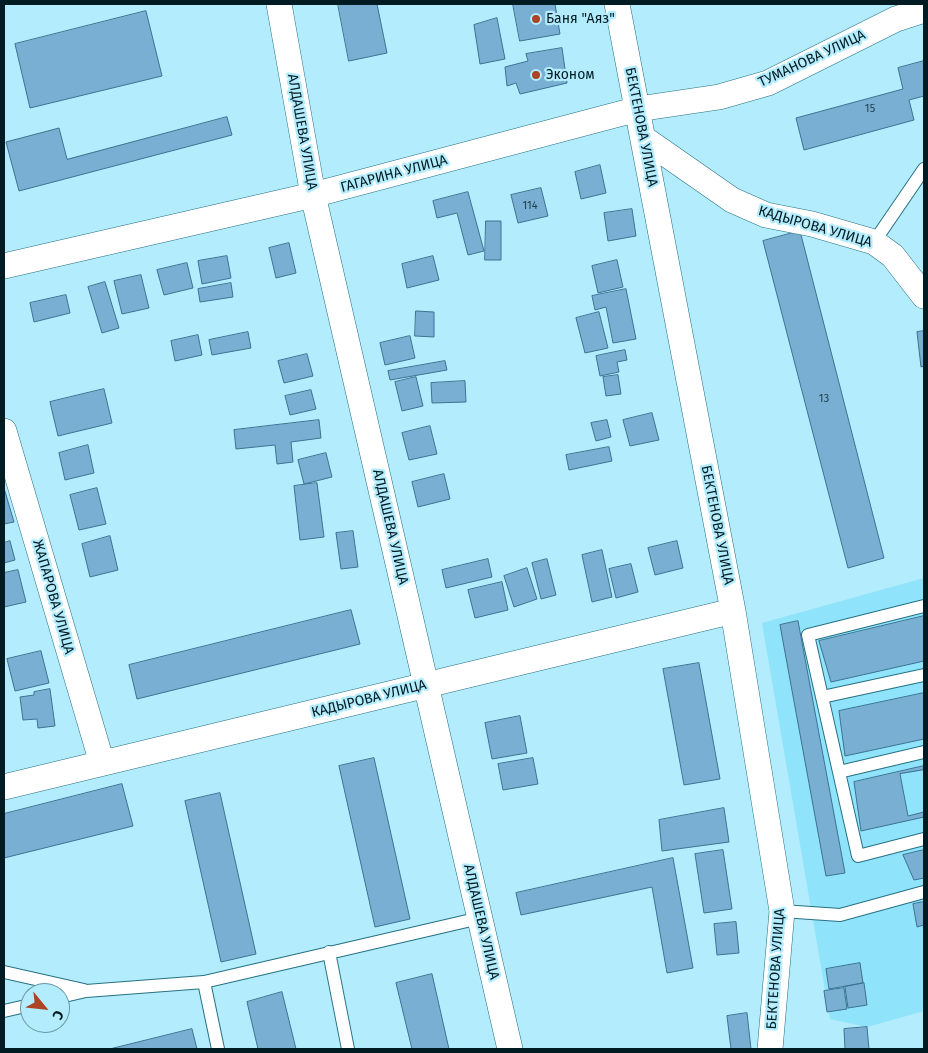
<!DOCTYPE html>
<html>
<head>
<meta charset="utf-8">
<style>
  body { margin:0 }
  #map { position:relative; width:928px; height:1053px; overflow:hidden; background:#b3ecfc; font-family:"Fira Sans",sans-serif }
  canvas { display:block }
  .frame { position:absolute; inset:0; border:5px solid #001b22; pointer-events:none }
  .north { position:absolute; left:20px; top:983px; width:50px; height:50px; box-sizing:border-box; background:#b3ecfc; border:1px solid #6b98a5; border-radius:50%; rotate:118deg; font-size:14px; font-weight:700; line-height:20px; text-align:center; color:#001b22 }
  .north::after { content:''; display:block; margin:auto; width:18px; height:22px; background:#ad4525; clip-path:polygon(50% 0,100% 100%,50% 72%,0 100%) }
</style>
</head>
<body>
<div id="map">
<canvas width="928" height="1053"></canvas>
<div class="frame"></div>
<div class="north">С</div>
</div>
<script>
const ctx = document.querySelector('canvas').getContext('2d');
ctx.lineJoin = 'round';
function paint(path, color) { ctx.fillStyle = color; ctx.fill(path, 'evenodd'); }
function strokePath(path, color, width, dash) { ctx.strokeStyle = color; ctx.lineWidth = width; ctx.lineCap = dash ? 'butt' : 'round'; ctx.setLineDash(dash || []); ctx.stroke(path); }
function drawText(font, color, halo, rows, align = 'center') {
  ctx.font = font + ' "Fira Sans",sans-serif'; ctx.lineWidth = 4.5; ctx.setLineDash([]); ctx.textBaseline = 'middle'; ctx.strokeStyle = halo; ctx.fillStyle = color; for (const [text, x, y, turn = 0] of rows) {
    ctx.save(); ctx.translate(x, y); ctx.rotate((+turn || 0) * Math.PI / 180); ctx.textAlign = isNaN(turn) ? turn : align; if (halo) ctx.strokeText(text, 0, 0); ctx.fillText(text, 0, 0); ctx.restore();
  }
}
paint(new Path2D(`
  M924,578V1011L867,1027L830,1019L762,623Z`), '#8fe3fa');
const building = new Path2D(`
  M338,4H377L387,53L349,61Z
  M513,4H555L560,34L520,41Z
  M146,11L162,76L30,108L15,44Z
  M497,18L505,59L480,64L474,25Z
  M562,48L567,83L520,94L516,83L507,86L505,67L528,61L526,54Z
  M924,61V96L909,100L914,120L804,150L796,118L903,89L898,68Z
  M227,117L232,135L19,191L6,142L59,128L67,159Z
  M600,165L606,193L581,199L575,172Z
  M541,188L548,216L518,223L511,195Z
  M468,192L484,251L468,255L457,213L437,218L433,201Z
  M632,209L636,236L608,241L604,213Z
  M486,221H501V260H485Z
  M800,231L884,558L848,568L763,241Z
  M289,243L296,273L276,278L269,248Z
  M227,256L231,278L202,284L198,261Z
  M433,256L439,280L407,288L402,264Z
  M617,260L623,287L598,293L592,266Z
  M187,263L193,288L164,295L157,270Z
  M141,275L149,308L122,314L114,281Z
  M105,282L119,328L102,333L88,287Z
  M231,283L233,297L200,302L198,289Z
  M626,289L636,339L613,343L606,307L595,310L592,296Z
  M66,295L70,313L34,322L30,303Z
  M416,311L434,312V337L415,336Z
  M599,312L608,348L585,353L576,318Z
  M924,331V366L921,367L917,332Z
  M248,332L251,348L212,355L209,340Z
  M198,335L202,355L175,361L171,341Z
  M410,336L415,358L385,365L380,343Z
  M625,350L627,360L617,362L619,372L600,376L596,356Z
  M307,354L313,376L284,383L278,361Z
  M445,361L447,370L390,380L388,371Z
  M618,375L621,394L606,396L603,377Z
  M416,377L423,406L402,411L395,382Z
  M465,381L466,402L432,403L431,383Z
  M104,389L112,423L58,436L50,402Z
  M311,390L316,409L290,415L285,396Z
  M652,413L659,440L630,446L623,420Z
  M319,420L321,438L291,442L293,462L277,464L275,445L236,449L234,430Z
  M607,420L611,437L596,441L591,423Z
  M430,426L437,454L409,460L402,433Z
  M88,445L94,473L65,480L59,453Z
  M609,447L612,461L569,470L566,455Z
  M326,453L332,477L304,484L298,460Z
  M444,474L450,499L418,507L412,482Z
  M317,483L324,537L300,540L294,486Z
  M4,488L14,522L4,524Z
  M97,488L106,524L79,530L70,495Z
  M353,531L358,567L341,569L336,533Z
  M110,536L118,570L90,577L82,544Z
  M10,541L15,560L4,563V543Z
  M677,541L683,568L655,575L648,548Z
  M602,550L612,597L592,602L582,555Z
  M488,559L492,577L446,588L442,570Z
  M547,559L556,595L541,599L532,563Z
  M631,564L638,592L616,598L609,569Z
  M527,568L537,599L514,607L504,576Z
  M18,570L26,602L4,607V573Z
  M502,582L508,610L475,618L468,590Z
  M351,610L360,644L137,699L129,665Z
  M924,616V661L831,682L819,641Z
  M798,621L845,873L826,876L780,625Z
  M41,651L49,683L15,691L7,659Z
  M699,663L720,779L684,785L663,669Z
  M50,689L55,726L38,728L37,719L23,720L20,697L34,695V692Z
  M924,693V739L845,756L839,711Z
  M520,716L527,753L492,759L485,723Z
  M374,758L410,919L375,927L339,766Z
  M533,758L538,784L503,790L498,764Z
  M924,766V817L861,831L854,782Z
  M924,770V812L908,816L900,774Z
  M122,784L133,826L4,858V814Z
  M220,793L256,954L221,962L185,801Z
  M724,808L729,842L662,851L659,820Z
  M723,850L732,909L704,913L695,854Z
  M924,850V878L914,880L903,855Z
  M673,858L693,968L667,973L652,887L521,915L516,893Z
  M924,902V925L917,927L913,904Z
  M736,922L739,953L717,955L714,924Z
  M860,963L863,983L829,989L826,969Z
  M432,974L449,1049H412L396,983Z
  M864,983L867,1005L848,1008L845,987Z
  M844,988L847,1009L827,1012L824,991Z
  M282,992L296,1049H258L247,1002Z
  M747,1013L751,1049H731L727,1016Z
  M867,1027L869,1049H845L844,1029Z
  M192,1029L197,1049H110Z`);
paint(building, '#78afd2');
strokePath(building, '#3c7393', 1);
const lane = new Path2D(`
  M874,242L924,169
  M924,606L808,635L858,856L924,839
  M822,697L924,675
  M839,772L924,752
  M782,911L840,915L924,892
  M329,952L348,1049
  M4,972L84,990
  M204,982L218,1049
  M60,997L86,991L204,982L480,918
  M4,1011L30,1005`);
const street = new Path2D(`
  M279,4L313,195L510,1049
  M617,4L733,611L782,911L770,1049
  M643,138L732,200L766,215L812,224L874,242L893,256L924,296
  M4,266L313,195L638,109L719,97L768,83L896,19L924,10
  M4,431L102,763
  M4,787L733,611`);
strokePath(lane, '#267184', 14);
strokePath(street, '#267184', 26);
strokePath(lane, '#fff', 12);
strokePath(street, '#fff', 25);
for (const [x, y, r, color] of [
  [536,19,5,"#ad4525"],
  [536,75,5,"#ad4525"]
]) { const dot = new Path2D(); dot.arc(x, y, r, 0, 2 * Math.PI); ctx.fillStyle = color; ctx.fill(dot); strokePath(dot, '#b3ecfc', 2); }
drawText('11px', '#1e404e', null, [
  ["15",870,109],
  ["114",530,206],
  ["13",824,399]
]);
drawText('14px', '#001b22', '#b3ecfc', [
  ["Баня \"Аяз\"",546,19],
  ["Эконом",546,75]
], 'left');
drawText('14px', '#001b22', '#b3ecfc', [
  ["ТУМАНОВА УЛИЦА",812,59,-25],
  ["БЕКТЕНОВА УЛИЦА",641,127,79],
  ["АЛДАШЕВА УЛИЦА",302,132,80],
  ["ГАГАРИНА УЛИЦА",394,174,-15],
  ["КАДЫРОВА УЛИЦА",815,227,16],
  ["БЕКТЕНОВА УЛИЦА",717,525,79],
  ["АЛДАШЕВА УЛИЦА",390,527,77],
  ["ЖАПАРОВА УЛИЦА",53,597,74],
  ["КАДЫРОВА УЛИЦА",369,699,-14],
  ["АЛДАШЕВА УЛИЦА",481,922,77],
  ["БЕКТЕНОВА УЛИЦА",776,969,-86]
]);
</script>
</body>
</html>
